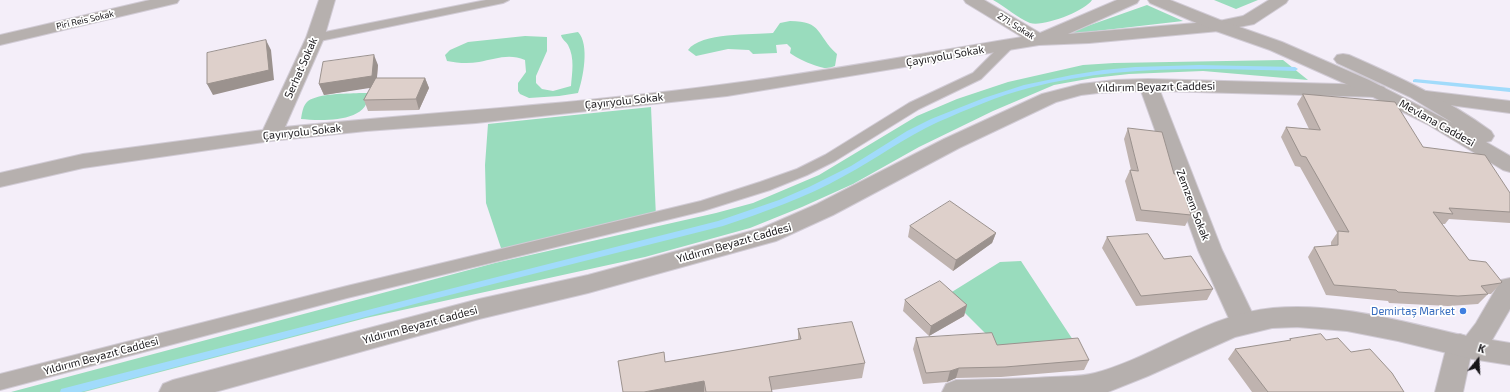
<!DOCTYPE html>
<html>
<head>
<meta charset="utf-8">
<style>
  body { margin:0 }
  #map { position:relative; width:1510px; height:392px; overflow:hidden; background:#f4eef9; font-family:"Exo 2",sans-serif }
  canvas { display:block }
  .north { position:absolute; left:1458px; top:340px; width:40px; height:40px; -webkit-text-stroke:3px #fff; paint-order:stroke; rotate:18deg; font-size:11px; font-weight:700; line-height:16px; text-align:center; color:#171518 }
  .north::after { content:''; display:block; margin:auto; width:14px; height:18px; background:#171518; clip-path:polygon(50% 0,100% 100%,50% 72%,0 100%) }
</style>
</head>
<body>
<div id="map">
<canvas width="1510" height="392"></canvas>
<div class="north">K</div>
</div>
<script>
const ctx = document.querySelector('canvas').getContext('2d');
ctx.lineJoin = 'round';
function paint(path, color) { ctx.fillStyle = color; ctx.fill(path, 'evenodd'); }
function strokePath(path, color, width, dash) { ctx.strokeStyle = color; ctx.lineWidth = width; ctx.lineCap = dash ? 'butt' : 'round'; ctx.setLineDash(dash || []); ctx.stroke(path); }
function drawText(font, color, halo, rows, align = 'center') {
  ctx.font = font + ' "Exo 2",sans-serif'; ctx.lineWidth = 3.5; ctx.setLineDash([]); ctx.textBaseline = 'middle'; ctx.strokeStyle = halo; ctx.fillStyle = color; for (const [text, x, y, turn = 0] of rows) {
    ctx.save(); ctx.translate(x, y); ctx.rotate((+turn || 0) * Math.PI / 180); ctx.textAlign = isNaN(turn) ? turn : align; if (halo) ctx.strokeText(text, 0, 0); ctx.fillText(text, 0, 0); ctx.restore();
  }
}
paint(new Path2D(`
  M993,0H1092C1085,11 1044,27 1030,23C1019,19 1004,6 993,0Z
  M1214,0H1258L1236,9Z
  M1147,5L1183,21L1062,35Z
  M790,21C823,21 816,35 837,54L835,66C832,67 829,68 826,68C818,68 796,58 790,53L791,48L787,44L776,45L777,53L753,54L749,50L728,49L696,56L688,50C701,32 752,35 773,33L780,23Z
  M578,32C590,44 583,79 578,93L559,96L529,98L520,94L518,91V83L526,72L525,60C509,53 495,59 479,62C468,64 457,63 447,61L445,55L450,50L468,42L525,36L547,37V51L536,76V83L542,89L553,91L571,86C572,73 575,58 568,45C566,41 562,40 561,35Z
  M1283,60L1308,80L1203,71L1129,74L1093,78L1054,85L993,111L919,147L853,184L802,207L750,228L645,257L366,318L84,392H11L495,263L716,213L753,203L819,175L917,116L957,99L1008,82L1083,65L1114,63Z
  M359,93H368C371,123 321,121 301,119C302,113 303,105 308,101C320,93 345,94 359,93Z
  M651,107L656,217L503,254L486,203L485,165L488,124Z
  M1021,261L1075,343L1000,348L947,295L1000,262Z`), '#99dcbd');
paint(new Path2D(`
  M1199,65L1295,67L1298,69L1295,71C1207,68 1115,65 1029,88C998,96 968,109 938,122C905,137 876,159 844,176C805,198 764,212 723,226L430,300L81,392H60L61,389L65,388L430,294L718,221L779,200L809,187L851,166L907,131L931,119L984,98L1024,85L1072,75L1103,70L1135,67Z
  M1415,79L1510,88V92L1413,82V80Z`), '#a1dbfb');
const service = new Path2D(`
  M486,0H509L503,3L315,42L311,41L309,38L311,35L315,34Z
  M1008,41L1012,42L1014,45L1012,48L981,79L919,109L835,161L807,175L770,190L703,211L347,298L0,390V374L347,286L701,201L760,182L797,169L825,155L909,103L973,73L1004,42Z`);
const minor = new Path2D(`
  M150,0H179L177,3L0,45V35Z
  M319,0H335L324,38L285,127C432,112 580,104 727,84C826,71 924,53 1022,37L966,3L964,0H984L1040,33L1117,0H1139L1137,3L1068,34L1219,21L1243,16L1269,0H1288L1286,3L1254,24L1219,31L1089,43L1039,45L727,96L476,123L366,131L271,141L83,168L0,187V173L83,154L263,130L306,38Z
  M1148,79L1377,85L1384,87L1387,91L1384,95L1377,97L1160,91L1222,250L1257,323L1253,330L1244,333L1235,330L1231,323L1198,250L1141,91L1098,93L1081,95L1056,102L959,148L833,215L776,241L588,293L479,319L215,392H159L163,384L173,380L479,299L588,275L762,228L817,204L944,139L1042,94L1081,84L1115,80Z
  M1426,91L1510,101V113L1419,101L1416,97L1419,93Z
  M1460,334L1469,337L1473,345L1463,392H1435L1447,345L1451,337Z`);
const tertiary = new Path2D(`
  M1148,0H1170L1225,22L1282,42L1369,80L1453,123L1410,97L1337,63L1334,59L1337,55L1343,54L1349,55C1399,77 1447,99 1491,131L1494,136L1491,141L1486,142L1510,156V172L1503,170L1427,124L1355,88L1270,50L1213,30L1150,3Z
  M1510,278V309L1492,340L1510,343V365L1472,359L1398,341L1347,331L1297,327L1272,328L1235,337L1148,376L1108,392H942L946,384L956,380C987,379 1018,379 1050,377C1064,376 1080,377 1095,373C1155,357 1208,314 1273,308C1338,302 1403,322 1466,336L1476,323L1501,280Z`);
strokePath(service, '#d1cbd5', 2);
strokePath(minor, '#d1cbd5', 2);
strokePath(tertiary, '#d1cbd5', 2);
paint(service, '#b6b0ae');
paint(minor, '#b6b0ae');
paint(tertiary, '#b6b0ae');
paint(new Path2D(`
  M378,65L377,78H425L429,88L419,110L368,111L364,100L371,87L324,95L319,84Z
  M1303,94L1423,147L1510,193V223L1449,219L1445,224H1442L1469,260L1501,283L1491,294H1488L1478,304L1448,306L1389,303L1388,301L1326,295L1308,257L1314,247L1331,246V242L1337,233L1300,167L1295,166L1281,137L1286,127L1309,129L1297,104Z
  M1128,128L1191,215L1185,226L1136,221L1125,181L1130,170H1131L1124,139Z
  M910,226L996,233L992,243L953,271L908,237Z
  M1107,237L1164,259L1213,289L1207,300L1136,306L1102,248Z
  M905,300L967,305L964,316L929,336L903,311Z
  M798,329L865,363L862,378L772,390V392H623L665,362L798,340Z
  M916,338L997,345L1089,360L1084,370L1001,377L956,378L947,382L923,384L913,349Z
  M1290,339L1326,340L1351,352L1404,392H1252L1228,359L1235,349L1289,341Z`), '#bfb3af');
paint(new Path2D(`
  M266,40L271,50L274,80L213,95L207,84Z
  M374,55L378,65L376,87L324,95L319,84Z
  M425,78L429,88L419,110L416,99Z
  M996,233L992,243L953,271L956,260Z
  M967,305L964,316L929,336L931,326Z
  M959,368L956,378L947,382L950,371Z
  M704,381V392H644Z`), '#9b928e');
const building = new Path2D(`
  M266,40L269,70L207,84V53Z
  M374,55L372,76L319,84L323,62Z
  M376,78H425L416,99L364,100Z
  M1303,94L1395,102L1423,147L1485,155L1510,193V212L1449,208L1453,214L1433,212L1469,260L1486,262L1502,282L1501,283L1481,286L1488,294L1458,296L1398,292L1396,290L1334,285L1314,247L1338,245V231L1349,232L1306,157L1301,156L1286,127L1320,130Z
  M1128,128L1162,132L1174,174H1177L1191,215L1141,210L1130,170L1138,171Z
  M950,201L996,233L956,260L910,226Z
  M1148,234L1164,259L1191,256L1213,289L1141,296L1107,237Z
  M940,281L967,305L931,326L905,300Z
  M852,322L865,363L769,377L772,392H706L704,381L644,392H623L618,361L664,352L665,362L801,339L798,329Z
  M992,333L997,345L1078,338L1089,360L1005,367L959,368L950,371L926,373L916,338Z
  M1321,334L1326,340L1338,338L1351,352L1370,349L1392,373L1404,392H1268L1235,349L1291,340L1290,339Z`);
paint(building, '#ded0cb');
strokePath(building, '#9b928e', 1);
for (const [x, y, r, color] of [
  [1463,311,4,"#3f7fe0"]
]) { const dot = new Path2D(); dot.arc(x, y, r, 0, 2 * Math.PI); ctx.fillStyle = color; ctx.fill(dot); strokePath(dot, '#fff', 1.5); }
drawText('9px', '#171518', '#fff', [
  ["Piri Reis Sokak",85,20,-13],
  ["271. Sokak",1016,26,32]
]);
drawText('11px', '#171518', '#fff', [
  ["Çayıryolu Sokak",945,56,-10],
  ["Serhat Sokak",301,68,-66],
  ["Yıldırım Beyazıt Caddesi",1156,87,-1],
  ["Çayıryolu Sokak",624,101,-6],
  ["Mevlana Caddesi",1437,123,29],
  ["Çayıryolu Sokak",302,132,-6],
  ["Zemzem Sokak",1193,205,69],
  ["Yıldırım Beyazıt Caddesi",734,243,-16],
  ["Yıldırım Beyazıt Caddesi",420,325,-15],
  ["Yıldırım Beyazıt Caddesi",101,356,-15]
]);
drawText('11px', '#366cbe', '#fff', [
  ["Demirtaş Market",1455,311]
], 'right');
</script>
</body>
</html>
